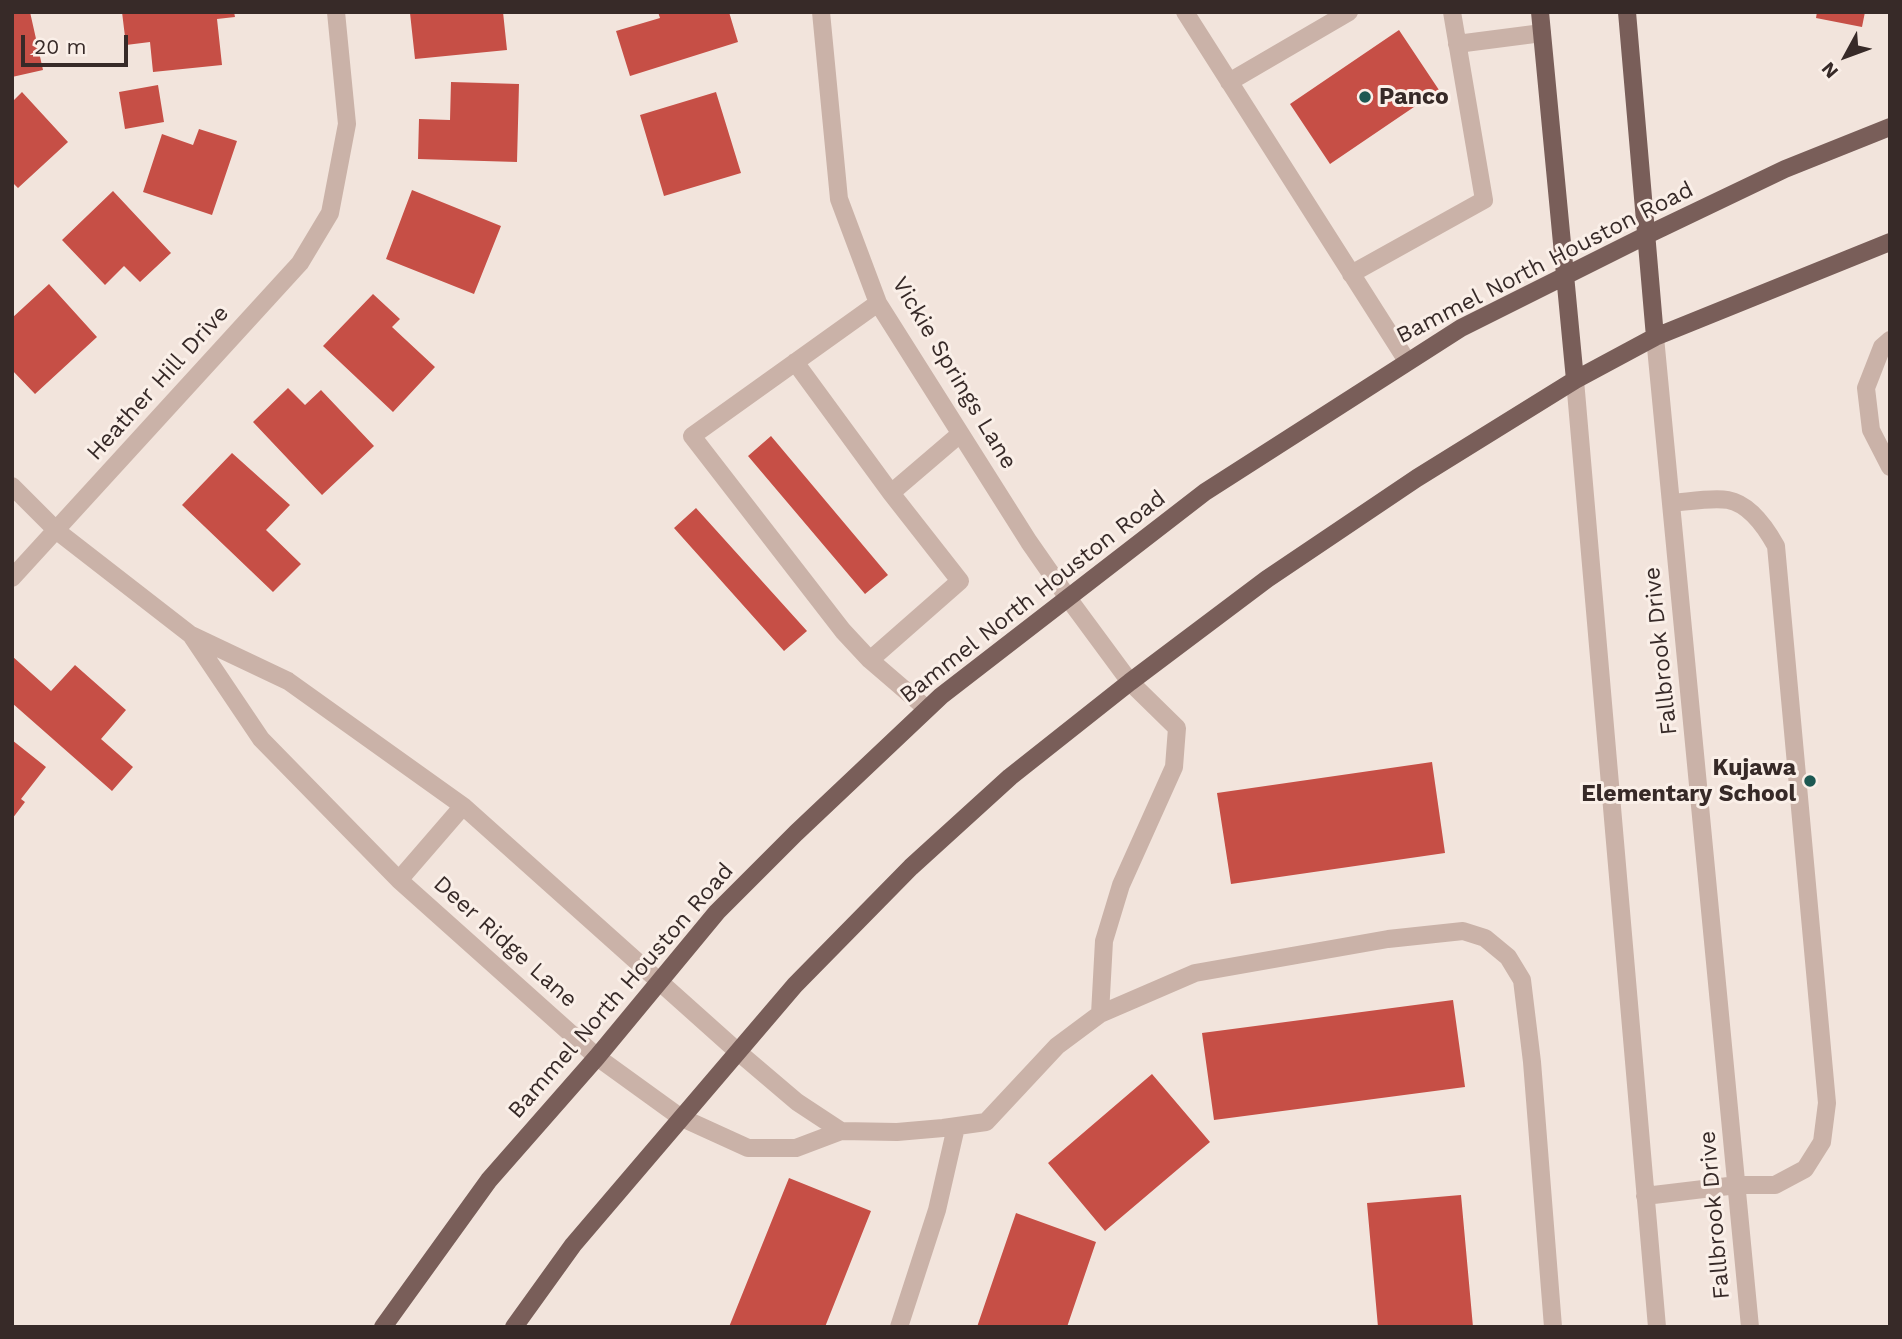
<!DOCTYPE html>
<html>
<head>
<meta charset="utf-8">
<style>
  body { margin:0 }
  #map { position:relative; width:1902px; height:1339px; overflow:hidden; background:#f2e4dc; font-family:"Work Sans",sans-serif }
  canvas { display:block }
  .frame { position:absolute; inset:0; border:14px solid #372a28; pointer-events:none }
  .north { position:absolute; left:1811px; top:21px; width:70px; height:70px; -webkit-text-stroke:5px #faefe8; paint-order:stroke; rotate:229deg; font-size:19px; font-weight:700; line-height:28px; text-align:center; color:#372a28 }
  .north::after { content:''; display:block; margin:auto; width:24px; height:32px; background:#372a28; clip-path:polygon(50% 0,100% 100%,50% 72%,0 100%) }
  .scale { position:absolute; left:21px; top:35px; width:107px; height:32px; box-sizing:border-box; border:4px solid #372a28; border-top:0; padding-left:9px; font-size:21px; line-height:24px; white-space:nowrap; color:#372a28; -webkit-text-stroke:5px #faefe8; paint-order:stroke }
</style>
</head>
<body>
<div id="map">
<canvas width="1902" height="1339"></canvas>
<div class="frame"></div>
<div class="north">N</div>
<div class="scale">20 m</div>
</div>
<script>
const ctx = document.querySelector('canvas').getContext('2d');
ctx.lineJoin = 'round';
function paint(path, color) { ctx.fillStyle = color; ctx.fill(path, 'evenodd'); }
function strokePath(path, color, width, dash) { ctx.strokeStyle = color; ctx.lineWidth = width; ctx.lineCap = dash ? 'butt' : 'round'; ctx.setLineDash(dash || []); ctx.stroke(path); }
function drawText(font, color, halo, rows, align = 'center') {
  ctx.font = font + ' "Work Sans",sans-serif'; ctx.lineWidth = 6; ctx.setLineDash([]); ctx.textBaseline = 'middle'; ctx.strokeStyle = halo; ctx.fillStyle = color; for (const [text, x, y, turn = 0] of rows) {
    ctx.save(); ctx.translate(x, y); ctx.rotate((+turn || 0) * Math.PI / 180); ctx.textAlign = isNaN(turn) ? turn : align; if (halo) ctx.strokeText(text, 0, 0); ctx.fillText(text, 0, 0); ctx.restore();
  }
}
paint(new Path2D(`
  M12,12H30L43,70L12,77Z
  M122,12H234L235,17L217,19L222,65L153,72L150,42L126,45Z
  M418,12H503L507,50L415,59L410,13Z
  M658,12H729L738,42L630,76L616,31L660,18Z
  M1817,12H1865L1862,27L1816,18Z
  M1399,30L1439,90L1330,164L1290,104Z
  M451,82L519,84L517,162L418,159L419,119L450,120Z
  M158,85L164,122L125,129L119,92Z
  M22,92L68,142L18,188L12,182V102Z
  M716,92L741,173L664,196L640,115Z
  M199,129L237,141L212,215L143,192L162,134L193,145Z
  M412,190L501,226L474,294L386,259Z
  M113,191L171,253L140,282L124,266L105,285L62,240Z
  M49,284L97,337L35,394L12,370V318Z
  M373,294L400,319L392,327L435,367L393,412L323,346Z
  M288,388L305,405L321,390L374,446L322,495L253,422Z
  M771,436L888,575L865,594L748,456Z
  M232,453L290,505L266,530L301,564L273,592L182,505Z
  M696,508L807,631L784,651L674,528Z
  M12,656L51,691L75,665L126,710L101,739L133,767L112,791L12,703Z
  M12,740L46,767L21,799L25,802L12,819Z
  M1432,762L1445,853L1231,884L1217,793Z
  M1453,1000L1465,1087L1214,1120L1202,1033Z
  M1152,1074L1210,1142L1105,1231L1048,1163Z
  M789,1178L871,1211L825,1327H729Z
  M1461,1195L1473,1327H1378L1367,1203Z
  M1016,1213L1096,1242L1067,1327H977Z`), '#c64f46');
strokePath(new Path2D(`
  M821,12L839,199L878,303L1029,542L1068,598L1130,682L1177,728L1174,767L1121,885L1104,941L1100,1014L1057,1046L986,1122L943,1128L897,1132L841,1131
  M1185,12L1407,361
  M1457,44L1542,33
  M1229,82L1349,12
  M1351,274L1484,200L1452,12
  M878,303L692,436L843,631L870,660L927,709
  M1655,337L1750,1327
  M1890,340L1882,347L1866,388L1871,430L1890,467
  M795,362L891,493
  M1575,380L1657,1327
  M12,486L57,531L191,635L288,681L463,806L737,1051L797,1102L841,1131L796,1148H748L680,1117L597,1057L399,880L261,739L191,635
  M12,578L300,263L330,213L347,124L336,12
  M870,660L960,581L891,493L960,434
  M399,880L463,806
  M1100,1014L1195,973L1388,939L1463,931L1485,938L1508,957L1522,980L1532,1062L1553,1327
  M1645,1196L1737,1185H1775L1805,1169L1822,1142L1827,1103L1776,546C1766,528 1750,504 1728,500C1712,497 1687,502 1671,503
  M899,1327L937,1210L956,1127`), '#cab2a8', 18);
strokePath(new Path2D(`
  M1540,12L1575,380
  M1627,12L1655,337
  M383,1327L489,1180L597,1057L717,912L796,833L941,696L1205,492L1461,328L1647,235L1785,169L1890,127
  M514,1327L573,1245L795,985L911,867L1010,777L1130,682L1267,579L1417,478L1575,380L1655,337L1890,242`), '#795e59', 18);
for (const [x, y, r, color] of [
  [1365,97,7,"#1d5852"],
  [1810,781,7,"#1d5852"]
]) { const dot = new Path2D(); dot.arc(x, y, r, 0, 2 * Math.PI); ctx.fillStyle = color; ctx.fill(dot); strokePath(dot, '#faefe8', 2.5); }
drawText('bold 23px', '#372a28', '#faefe8', [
  ["Panco",1379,97],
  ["Kujawa",1796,768,"right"],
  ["Elementary School",1796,794,"right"]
], 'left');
drawText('23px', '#372a28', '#faefe8', [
  ["Bammel North Houston Road",1545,263,-27],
  ["Vickie Springs Lane",954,373,59],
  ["Heather Hill Drive",158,383,-48],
  ["Bammel North Houston Road",1033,597,-38],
  ["Fallbrook Drive",1661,651,-96],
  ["Deer Ridge Lane",505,942,42],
  ["Bammel North Houston Road",621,991,-49],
  ["Fallbrook Drive",1715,1215,-95]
]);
</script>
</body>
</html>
